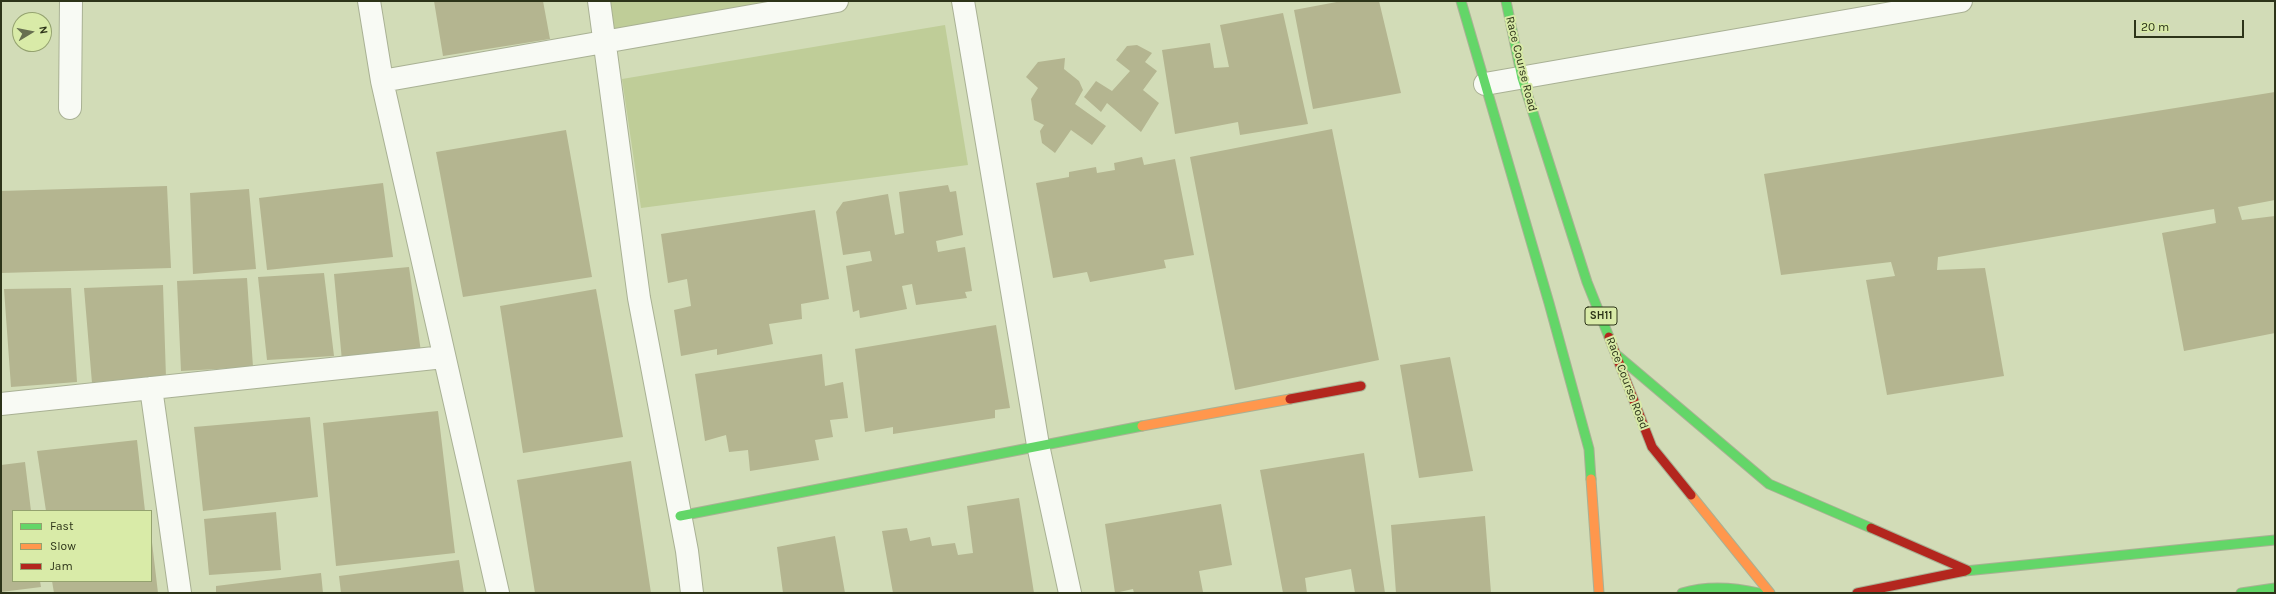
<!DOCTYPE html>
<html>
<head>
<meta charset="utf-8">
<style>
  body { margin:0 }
  #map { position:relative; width:2276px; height:594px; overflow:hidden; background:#d2dcb7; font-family:Karla,sans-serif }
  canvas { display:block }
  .frame { position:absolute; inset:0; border:2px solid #2d3419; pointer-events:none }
  .legend { position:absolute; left:12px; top:510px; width:140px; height:72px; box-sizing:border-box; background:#d9eba8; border:1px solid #94a26f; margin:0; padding:5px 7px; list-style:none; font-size:12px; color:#2d3419 }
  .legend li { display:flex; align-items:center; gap:8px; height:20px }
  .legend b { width:20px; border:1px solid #94a26f }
  .north { position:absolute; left:12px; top:12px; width:40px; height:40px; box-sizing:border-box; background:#d9eba8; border:1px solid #94a26f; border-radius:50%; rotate:80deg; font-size:11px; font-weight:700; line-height:16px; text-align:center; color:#2d3419 }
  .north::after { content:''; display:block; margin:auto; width:14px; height:18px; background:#676f50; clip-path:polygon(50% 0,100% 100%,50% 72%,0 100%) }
  .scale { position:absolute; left:2134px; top:20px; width:110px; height:18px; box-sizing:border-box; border:2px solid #2d3419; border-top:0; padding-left:5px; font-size:12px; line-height:14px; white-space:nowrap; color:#2d3419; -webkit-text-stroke:3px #d9eba8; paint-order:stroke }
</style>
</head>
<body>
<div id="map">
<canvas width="2276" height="594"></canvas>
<div class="frame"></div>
<ul class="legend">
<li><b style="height:5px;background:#63d668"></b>Fast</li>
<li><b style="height:5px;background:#ff974d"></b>Slow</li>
<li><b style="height:5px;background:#b3261e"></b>Jam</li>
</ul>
<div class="north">N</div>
<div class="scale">20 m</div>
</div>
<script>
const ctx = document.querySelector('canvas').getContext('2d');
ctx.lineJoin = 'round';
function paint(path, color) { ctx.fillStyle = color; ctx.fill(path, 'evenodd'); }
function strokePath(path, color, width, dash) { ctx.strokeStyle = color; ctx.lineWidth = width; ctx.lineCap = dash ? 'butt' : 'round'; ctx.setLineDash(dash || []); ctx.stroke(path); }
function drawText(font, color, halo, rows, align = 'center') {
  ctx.font = font + ' Karla,sans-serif'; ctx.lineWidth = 4; ctx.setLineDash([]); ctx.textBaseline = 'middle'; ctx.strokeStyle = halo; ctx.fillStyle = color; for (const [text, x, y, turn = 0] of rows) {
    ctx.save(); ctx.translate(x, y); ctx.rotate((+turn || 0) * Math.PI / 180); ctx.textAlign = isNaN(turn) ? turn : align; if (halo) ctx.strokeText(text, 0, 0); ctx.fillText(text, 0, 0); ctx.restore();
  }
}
paint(new Path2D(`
  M610,1H805L614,35Z
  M945,25L968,165L641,208L622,79Z`), '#bfcd98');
paint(new Path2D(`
  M434,1H543L550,39L443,56Z
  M1342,1H1379L1401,93L1313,109L1294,10Z
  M1283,13L1308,124L1240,135L1238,122L1175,134L1162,50L1210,43L1214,68L1229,67L1220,25Z
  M1137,45L1152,53L1145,62L1157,71L1143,90L1159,103L1141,132L1107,103L1101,112L1084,97L1096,81L1112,91L1130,71L1116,60L1127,46Z
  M1065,58L1064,69L1079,81L1083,90L1075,104L1106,126L1092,145L1071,130L1055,153L1042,143L1040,131L1044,125L1034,120L1031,99L1038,88L1026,77L1038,62Z
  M2275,92V200L2238,207L2242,220L2275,216V333L2184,351L2162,233L2216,223L2214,209L1938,257L1937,270L1985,268L2004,376L1887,395L1866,280L1895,276L1891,262L1781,275L1764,174Z
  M1332,129L1379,360L1235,390L1190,157Z
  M566,130L592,277L463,297L436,152Z
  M1142,157L1144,165L1175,159L1194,255L1164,260L1166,268L1090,282L1087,272L1053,278L1036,183L1069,177V172L1096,167L1097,173L1115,170L1114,163Z
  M383,183L393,257L267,270L259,198Z
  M948,185L950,192L956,191L963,235L936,241L938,252L965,247L972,291L965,292L967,298L916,305L912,284L902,286L907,309L860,318L859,310L853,312L846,266L872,261L870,251L843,255L836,212L843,202L888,194L895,235L904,233L899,192Z
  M167,186L171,268L1,273V191Z
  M249,189L256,269L193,274L190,193Z
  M815,210L829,299L801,304L802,319L769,324L773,344L717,355V349L681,356L674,310L691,306L687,279L668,283L661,234Z
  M409,267L421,352L342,361L334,274Z
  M324,273L334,356L267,360L258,277Z
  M247,278L253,367L181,371L177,281Z
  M163,285L166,378L92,383L84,288Z
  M71,288L77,382L11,387L4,289Z
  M596,289L623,437L523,453L500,306Z
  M996,325L1010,408L995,410V418L893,434V427L865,432L855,349Z
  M822,354L825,386L843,382L848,418L830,420L833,437L815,440L819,460L750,471L748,450L729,452L726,435L705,441L695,374Z
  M1450,357L1473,471L1419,478L1400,365Z
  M438,411L455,553L336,566L323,423Z
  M310,417L318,497L203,511L194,427Z
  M137,440L145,511H46L37,451Z
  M1364,453L1385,593H1355L1351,569L1305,578L1307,593H1283L1260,470Z
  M631,461L651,593H535L517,480Z
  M25,462L31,511H13V581H40L41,587L1,592V465Z
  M1019,498L1034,593H893L882,531L907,528L910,541L930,537L932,546L955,543L958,555L973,553L967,506Z
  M1221,504L1232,565L1199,571L1203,592L1134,593L1133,589L1115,593L1105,524Z
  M276,512L281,570L209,575L204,519Z
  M1485,516L1491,593H1396L1391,525Z
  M151,534L158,593H54L52,581H151Z
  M835,536L845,593H783L777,547Z
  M459,560L464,593H341L339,576Z
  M321,573L323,593H216V586Z`), '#b4b590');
const lane = new Path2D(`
  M1485,84L1961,1
  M70,108L71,1`);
const street = new Path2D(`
  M369,1L382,81L498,593
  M599,1L639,298L687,551L692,593
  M963,1L1038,445L1070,593
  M382,81L837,1
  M151,388L180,593
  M1,404L444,357`);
const fast = new Path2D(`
  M1461,1L1549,303L1589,449L1591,479
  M1506,1L1522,78L1587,282L1609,337
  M1618,356L1769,484L1871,528
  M680,516L1142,426
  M1965,571L2275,540
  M1682,593C1708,585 1733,587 1759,593
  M2241,593L2275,588`);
const slow = new Path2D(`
  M1142,426L1290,399
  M1591,479L1599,593
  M1691,495L1770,593`);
const jam = new Path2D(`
  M1609,337L1652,447L1691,495
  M1290,399L1361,386
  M1871,528L1967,570
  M1857,593L1965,571`);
strokePath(lane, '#a9b194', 24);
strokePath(street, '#a9b194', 24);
strokePath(fast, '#a9b194', 11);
strokePath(slow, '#a9b194', 11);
strokePath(jam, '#a9b194', 11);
strokePath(lane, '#f8faf4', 22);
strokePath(street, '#f8faf4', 22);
strokePath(fast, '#63d668', 9);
strokePath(slow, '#ff974d', 9);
strokePath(jam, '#b3261e', 9);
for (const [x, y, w] of [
  [1601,316,32]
]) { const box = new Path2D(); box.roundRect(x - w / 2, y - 9, w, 18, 3); ctx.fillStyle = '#d9eba8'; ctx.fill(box); strokePath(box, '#2d3419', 1); }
drawText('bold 11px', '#2d3419', null, [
  ["SH11",1601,316]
]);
drawText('12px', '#2d3419', '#d9eba8', [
  ["Race Course Road",1521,64,76],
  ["Race Course Road",1627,383,69]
]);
</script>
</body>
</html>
